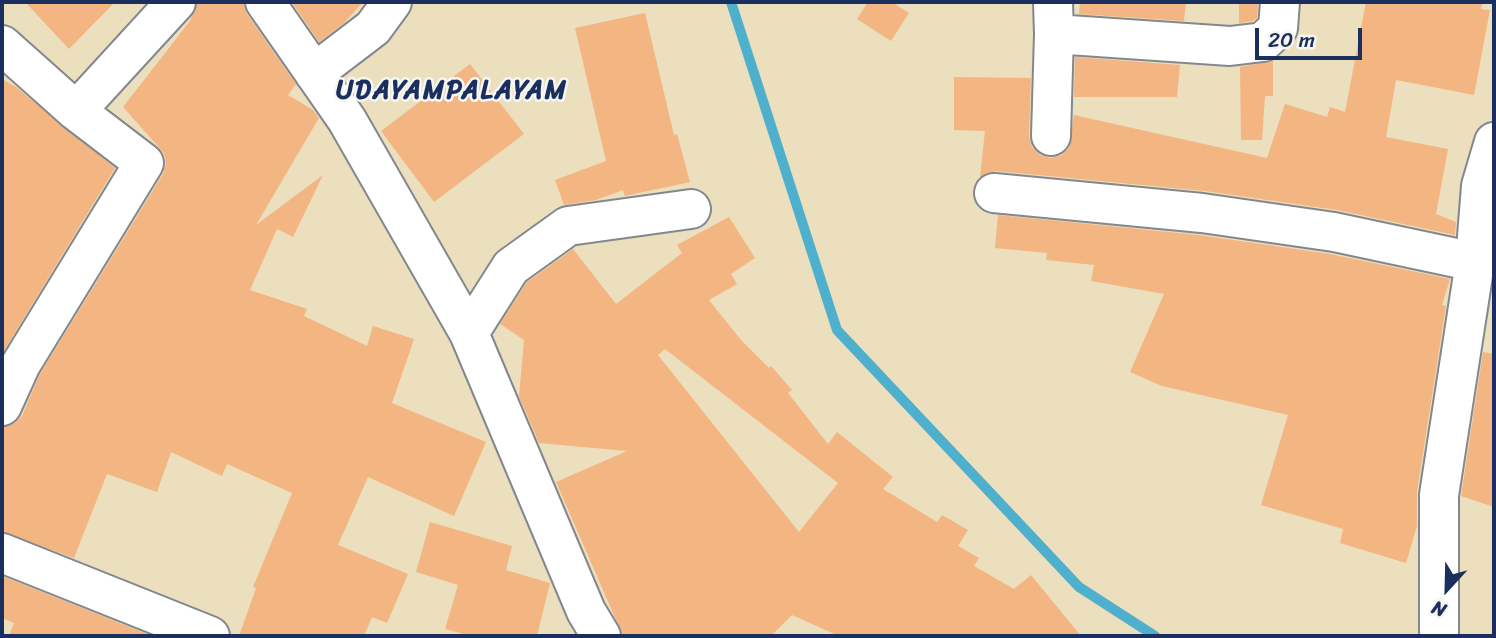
<!DOCTYPE html>
<html>
<head>
<meta charset="utf-8">
<style>
  body { margin:0 }
  #map { position:relative; width:1496px; height:638px; overflow:hidden; background:#ebdfbd; font-family:Sriracha,sans-serif }
  canvas { display:block }
  .frame { position:absolute; inset:0; border:4px solid #1b2f5e; pointer-events:none }
  .north { position:absolute; left:1412px; top:554px; width:70px; height:70px; -webkit-text-stroke:5px #f6f6f2; paint-order:stroke; rotate:202deg; font-size:19px; font-weight:700; line-height:28px; text-align:center; color:#1b2f5e }
  .north::after { content:''; display:block; margin:auto; width:24px; height:32px; background:#1b2f5e; clip-path:polygon(50% 0,100% 100%,50% 72%,0 100%) }
  .scale { position:absolute; left:1255px; top:28px; width:107px; height:32px; box-sizing:border-box; border:4px solid #1b2f5e; border-top:0; padding-left:9px; font-size:21px; line-height:24px; white-space:nowrap; color:#1b2f5e; -webkit-text-stroke:5px #f6f6f2; paint-order:stroke }
</style>
</head>
<body>
<div id="map">
<canvas width="1496" height="638"></canvas>
<div class="frame"></div>
<div class="north">N</div>
<div class="scale">20 m</div>
</div>
<script>
const ctx = document.querySelector('canvas').getContext('2d');
ctx.lineJoin = 'round';
function strokePath(path, color, width, dash) { ctx.strokeStyle = color; ctx.lineWidth = width; ctx.lineCap = dash ? 'butt' : 'round'; ctx.setLineDash(dash || []); ctx.stroke(path); }
function paint(path, color) { ctx.fillStyle = color; ctx.fill(path, 'evenodd'); }
function drawText(font, color, halo, rows, align = 'center') {
  ctx.font = font + ' Sriracha,sans-serif'; ctx.lineWidth = 5; ctx.setLineDash([]); ctx.textBaseline = 'middle'; ctx.strokeStyle = halo; ctx.fillStyle = color; for (const [text, x, y, turn = 0] of rows) {
    ctx.save(); ctx.translate(x, y); ctx.rotate((+turn || 0) * Math.PI / 180); ctx.textAlign = isNaN(turn) ? turn : align; if (halo) ctx.strokeText(text, 0, 0); ctx.fillText(text, 0, 0); ctx.restore();
  }
}
strokePath(new Path2D(`
  M731,2L837,330L1079,587L1155,636`), '#4fb0ce', 10);
paint(new Path2D(`
  M25,2H115L69,49Z
  M197,2H243L247,14L296,84L288,95L313,110L319,118L256,225L323,175L293,237L277,229L250,290L307,309L304,316L367,346L373,326L414,339L392,403L486,442L454,516L368,477L338,545L408,574L387,623L372,617L364,636H239L256,588L253,587L292,493L227,464L222,476L171,452L157,492L107,474L74,558L2,532V427L14,424L22,416L40,374L163,174L166,164L164,153L123,107L190,21Z
  M295,2H363L344,23L319,42L293,4Z
  M868,2H892L909,13L891,41L857,19Z
  M1080,2H1186L1184,21L1079,14Z
  M1239,2H1258L1257,18L1253,21L1239,23Z
  M1366,2H1483L1481,9L1490,10L1474,95L1396,80L1386,137L1448,149L1436,214L1456,222L1455,235L1337,210L1205,191L996,171L980,177L985,131L954,130V77L1031,78L1029,136L1032,147L1040,155L1050,158L1061,156L1069,148L1074,115L1267,158L1285,104L1327,117L1330,107L1345,112Z
  M645,13L674,135L677,134L690,182L625,196L623,190L596,200L564,205L555,180L606,161L575,28Z
  M1075,57L1180,65L1177,97H1074Z
  M1273,61V96H1265L1262,140H1241L1240,67Z
  M470,64L524,134L434,202L381,131Z
  M2,79L16,87L115,168L2,354Z
  M998,215L1199,235L1330,254L1450,279L1442,305L1446,306L1417,492V526L1406,563L1340,543L1343,529L1261,505L1288,415L1162,386L1130,372L1164,294L1091,281L1094,265L1046,260L1047,253L995,248Z
  M729,217L755,258L731,274L737,284L709,300L741,340L769,368L771,366L792,390L788,393L828,444L837,432L893,477L883,489L937,522L942,515L968,530L958,546L979,558L974,566L1014,589L1031,575L1081,636H839L792,615L771,636H623L556,482L627,451L539,443L519,396L524,340L500,324L527,282L573,249L616,304L682,253L677,245ZM665,349L838,483L799,532L658,355Z
  M1483,352L1494,354V507L1461,496Z
  M430,522L512,546L506,570L550,583L537,636H471L445,629L458,585L416,572Z
  M2,576L152,636H9L14,623L2,618Z`), '#f3b582');
const street = new Path2D(`
  M265,2L347,120L469,333L586,611L601,636
  M1053,2L1054,34L1230,46L1263,42L1278,28L1280,2
  M2,45L76,111L176,2
  M314,73L373,28L392,2
  M1051,136L1054,34
  M994,193L1202,213L1334,232L1475,262
  M469,333L511,267L568,226L691,209
  M2,406L21,364L144,163L76,111
  M2,553L210,636
  M1439,636V495L1475,262L1481,186L1494,142`);
strokePath(street, '#83878e', 42);
strokePath(street, '#fff', 38);
ctx.letterSpacing = '2px';
drawText('bold 26px', '#1b2f5e', '#f6f6f2', [
  ["UDAYAMPALAYAM",452,91]
]);
ctx.letterSpacing = '0px';
</script>
</body>
</html>
